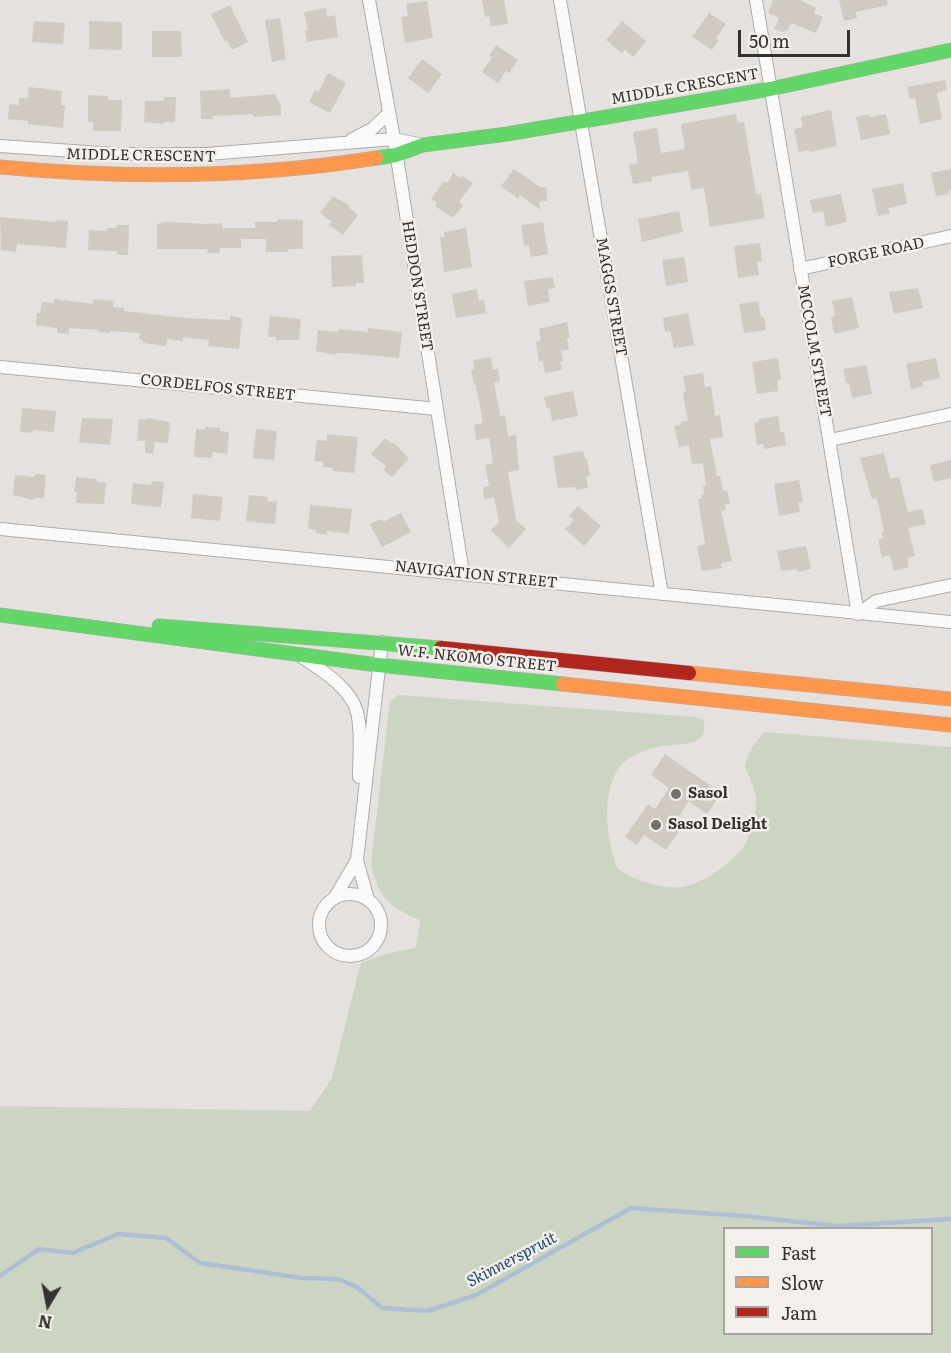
<!DOCTYPE html>
<html>
<head>
<meta charset="utf-8">
<style>
  body { margin:0 }
  #map { position:relative; width:951px; height:1353px; overflow:hidden; background:#e4e1de; font-family:Literata,serif }
  canvas { display:block }
  .legend { position:absolute; left:723px; top:1227px; width:210px; height:108px; box-sizing:border-box; background:#f3efea; border:2px solid #a7a3a0; margin:0; padding:8px 10px; list-style:none; font-size:18px; color:#343230 }
  .legend li { display:flex; align-items:center; gap:12px; height:30px }
  .legend b { width:30px; border:2px solid #a7a3a0 }
  .north { position:absolute; left:18px; top:1275px; width:60px; height:60px; -webkit-text-stroke:4px #f3efea; paint-order:stroke; rotate:190deg; font-size:16px; font-weight:700; line-height:24px; text-align:center; color:#343230 }
  .north::after { content:''; display:block; margin:auto; width:21px; height:27px; background:#343230; clip-path:polygon(50% 0,100% 100%,50% 72%,0 100%) }
  .scale { position:absolute; left:738px; top:30px; width:112px; height:27px; box-sizing:border-box; border:3px solid #343230; border-top:0; padding-left:8px; font-size:18px; line-height:21px; white-space:nowrap; color:#343230; -webkit-text-stroke:4px #f3efea; paint-order:stroke }
</style>
</head>
<body>
<div id="map">
<canvas width="951" height="1353"></canvas>
<ul class="legend">
<li><b style="height:8px;background:#63d668"></b>Fast</li>
<li><b style="height:8px;background:#ff974d"></b>Slow</li>
<li><b style="height:8px;background:#b3261e"></b>Jam</li>
</ul>
<div class="north">N</div>
<div class="scale">50 m</div>
</div>
<script>
const ctx = document.querySelector('canvas').getContext('2d');
ctx.lineJoin = 'round';
function paint(path, color) { ctx.fillStyle = color; ctx.fill(path, 'evenodd'); }
function strokePath(path, color, width, dash) { ctx.strokeStyle = color; ctx.lineWidth = width; ctx.lineCap = dash ? 'butt' : 'round'; ctx.setLineDash(dash || []); ctx.stroke(path); }
function drawText(font, color, halo, rows, align = 'center') {
  ctx.font = font + ' Literata,serif'; ctx.lineWidth = 5; ctx.setLineDash([]); ctx.textBaseline = 'middle'; ctx.strokeStyle = halo; ctx.fillStyle = color; for (const [text, x, y, turn = 0] of rows) {
    ctx.save(); ctx.translate(x, y); ctx.rotate((+turn || 0) * Math.PI / 180); ctx.textAlign = isNaN(turn) ? turn : align; if (halo) ctx.strokeText(text, 0, 0); ctx.fillText(text, 0, 0); ctx.restore();
  }
}
paint(new Path2D(`
  M398,695L695,717L703,720C707,730 703,738 693,742C681,746 669,744 657,747C649,749 638,753 631,757C598,776 605,840 618,869C637,881 660,889 683,887C702,885 737,859 746,843C751,834 757,807 756,798C755,787 749,777 745,767C747,753 756,742 764,732L951,747V1353H0V1106L310,1111L332,1078L361,963L389,953L416,948L420,920C388,907 378,896 371,863L390,701ZM724,1228H932V1334H724Z`), '#ccd5c2');
strokePath(new Path2D(`
  M0,1276L39,1249L73,1253L118,1234L166,1238L200,1263L302,1278L338,1279L357,1287L382,1308L428,1311L476,1295L631,1208L744,1216L837,1226L951,1219`), '#acbfd6', 4.5);
paint(new Path2D(`
  M482,0H504L508,24L491,26L489,16L485,17Z
  M773,0H800L816,8L814,13L823,17L816,33L791,23L788,30L782,32L774,29L779,18L768,13Z
  M839,0H887L888,5L856,12L857,18L844,21Z
  M427,1L433,38L405,43L401,17L408,16L406,4Z
  M230,5L248,42L232,50L227,41L225,42L211,14Z
  M326,8L327,17L335,15L338,37L307,42L305,31L308,30L304,12Z
  M709,13L726,24L716,38L719,40L712,50L692,37Z
  M280,18L286,59L272,62L265,20Z
  M34,21L65,23L63,44L32,42Z
  M89,21L122,22V50L89,49Z
  M622,21L646,41L633,57L625,50L622,53L606,40Z
  M152,31H181L182,57H152Z
  M496,45L518,60L509,73L506,71L498,83L482,72L492,57L489,56Z
  M422,59L442,74L428,93L408,78Z
  M328,73L346,83L330,113L309,102L315,90L319,91Z
  M945,80L947,90L937,93L942,119L920,124L915,98L910,99L907,87Z
  M29,87L62,91L61,105L65,106L63,128L28,124V121L8,119L9,104L19,105V98H28Z
  M230,89V98L275,94L281,106V115L253,117V114L213,116V119H201L200,91Z
  M88,95L108,96V100H122L121,131H93V122H88Z
  M164,97H176L175,122H164V124L144,122L145,101H164Z
  M831,110L837,146L809,152V150L799,152L794,129L803,127L801,117Z
  M736,114L738,123L744,122L756,194H761L765,218L710,227L704,188L691,190L688,171L651,177L652,181L633,184L629,165L638,163L633,132L657,128L661,153L685,149L681,124Z
  M869,114L870,117L886,114L890,134L861,140L856,117Z
  M514,169L540,187H546L547,201L539,202L540,210L520,195L518,199L501,186Z
  M951,169V190H949V194L936,196L931,173Z
  M453,173L461,178L463,176L473,183L459,202L463,205L453,218L435,206L437,203L431,199L444,181L447,183Z
  M903,183L907,204L888,208L890,213L878,216L872,189Z
  M841,194L847,222L826,227L823,211L813,213L810,200Z
  M333,196L350,206L349,208L358,215L343,235L329,225L331,221L320,213Z
  M679,211L683,232L642,242L638,219Z
  M0,217L56,222V220L68,221L66,248L17,244L16,252L1,250Z
  M278,219L303,220V249H288V252H266V239H241V248H220L219,253H207L208,249H157V224L165,222L208,224L222,223V228H255V222H278Z
  M543,222L548,254L531,257L529,245L524,246L521,225Z
  M117,225H129L128,255H117V251L88,250L89,230L107,231V228H116Z
  M466,228L472,267L444,272L440,237H445L444,232Z
  M760,243L762,261L757,262L759,275L738,278L734,246Z
  M362,255L364,283H356V286L332,287L331,256Z
  M684,257L688,282L666,286L662,260Z
  M553,277L555,288L548,289L550,302L528,306L524,281Z
  M918,288L923,308L894,314L889,292Z
  M477,289L479,301L484,300L486,313L456,318L452,294Z
  M852,297L859,328L834,334L831,317L835,316L832,301Z
  M54,299L93,304L94,299L114,301L113,307L124,308V311L185,318L230,320V316L242,318L239,349L208,346L209,340L183,337V341L167,339L166,346L143,343V340L139,339L140,333L110,331V333L98,332L99,330L69,328V334L57,333V328L36,325L37,313H40L42,302L54,303Z
  M758,301L761,317H764L766,330L744,333L739,304Z
  M688,313L694,345L674,348L670,331L665,332L663,318Z
  M270,316L301,319L299,340H276V337H268Z
  M567,322L570,338H567L569,349L561,351L563,361H560L562,370L545,373L543,361L539,362L536,342L541,341L539,329Z
  M368,328L402,332L399,358L347,353H336L335,355L316,351L318,330L338,332L339,329L368,332Z
  M491,357L493,370L498,369L500,381L494,382L500,416L505,415L508,436L516,435L519,470L508,472L516,520L526,529L509,548L491,530L499,522L494,497L484,499L483,487L489,486L485,465L493,463L489,438L476,440L474,425L483,423L476,385H474L471,370L474,369L473,360Z
  M778,358L781,379L777,380L778,391L757,394L752,362Z
  M936,358L940,378L922,382L923,387L911,389L906,364Z
  M866,365L872,394L852,398L849,383H846L843,369Z
  M703,373L705,387L711,386L715,416L720,415L723,437L710,439L717,476H720L723,491L727,490L730,504H725L726,510L721,511L732,561L721,563L722,568L702,571L697,546L705,544L698,499H702L701,495L704,494L703,486L706,485L703,463L692,464L689,445L679,447L674,426L681,425V422L688,421L683,393L686,392L683,376Z
  M573,391L578,416L552,421L550,408L547,409L544,397Z
  M22,408L56,411L54,432L33,430V433L20,432Z
  M778,416L780,432H784L786,445L764,449L763,444L757,445L754,423L759,422V419Z
  M82,418L113,419L110,445L79,442Z
  M147,418L170,422L168,443L155,442L153,454L145,453V441H137L139,419L147,420Z
  M205,427L220,428V431L229,432L227,454L213,452L212,458L194,457L196,429L205,430Z
  M256,429L277,431L274,460L253,458Z
  M327,434L358,437L354,473L333,471V468L323,467V462L314,461L317,440L327,441Z
  M385,438L392,444L394,443L409,458L392,477L383,470L386,466L371,454Z
  M583,451L585,459H587L590,476L586,477L588,488L576,490V487L558,488L553,456Z
  M884,453L890,479L899,477L908,512L922,509L926,524L908,528L915,556L907,558L909,567L894,571L890,555L882,557L878,540L883,538L881,533L884,532L877,498L872,499L860,458Z
  M951,460V478L934,482L930,465Z
  M35,474L46,475L44,498H34V500L13,495L15,475L34,477Z
  M76,477L97,479V482L106,483L104,504L76,503L77,492H74Z
  M799,480L803,502H798L800,512L779,516L774,484Z
  M152,481L164,482L161,507L131,504L133,483L151,485Z
  M193,494L223,497L220,521L191,518Z
  M249,495L268,497L267,501L277,502L275,524L246,521Z
  M310,505L352,509L349,534L327,531V535L316,533V530L308,529Z
  M578,506L601,526L584,546L565,529L574,520L569,516Z
  M401,513L411,532L382,547L370,524L381,519L383,522Z
  M806,546L811,569L797,572V569L781,571L777,551Z
  M665,754L721,793L707,814L689,801L675,822L682,827L666,850L644,835L637,845L625,837L648,804L655,809L669,788L651,775Z`), '#d1cac2');
const street = new Path2D(`
  M369,0L394,139L463,573
  M560,0L662,594
  M756,0L858,614L876,601L951,585
  M351,140L372,129L389,113
  M0,146L116,154H207L394,139L423,145
  M800,269L951,236
  M0,367L437,409
  M830,440L951,414
  M0,529L951,622
  M302,657C321,670 350,687 357,712C362,732 359,756 359,777
  M357,860L368,900
  M319 925a31 31 0 1 1 62 0a31 31 0 1 1-62 0Z
  M335,897L357,860L382,642`);
const fast = new Path2D(`
  M376,158L396,155L423,145L507,134L770,89L951,50
  M0,615L378,665L563,684
  M159,626L441,648`);
const slow = new Path2D(`
  M0,167C125,179 251,178 376,158
  M689,673L951,699
  M563,684L951,725`);
const jam = new Path2D(`
  M441,648L689,673`);
strokePath(street, '#aeacaa', 14);
strokePath(fast, '#aeacaa', 15);
strokePath(slow, '#aeacaa', 15);
strokePath(jam, '#aeacaa', 15);
strokePath(street, '#fbfafa', 12);
strokePath(fast, '#63d668', 14);
strokePath(slow, '#ff974d', 14);
strokePath(jam, '#b3261e', 14);
for (const [x, y, r, color] of [
  [676,794,6,"#726f6d"],
  [656,825,6,"#726f6d"]
]) { const dot = new Path2D(); dot.arc(x, y, r, 0, 2 * Math.PI); ctx.fillStyle = color; ctx.fill(dot); strokePath(dot, '#f3efea', 2); }
drawText('15px', '#343230', '#f3efea', [
  ["MIDDLE CRESCENT",685,87,-10],
  ["MIDDLE CRESCENT",141,156,1],
  ["FORGE ROAD",876,253,-12],
  ["HEDDON STREET",417,286,81],
  ["MAGGS STREET",611,297,80],
  ["MCCOLM STREET",814,351,80],
  ["CORDELFOS STREET",218,388,6],
  ["NAVIGATION STREET",476,575,6],
  ["W.F. NKOMO STREET",477,659,6]
]);
drawText('bold 15px', '#343230', '#f3efea', [
  ["Sasol",688,794],
  ["Sasol Delight",668,825]
], 'left');
drawText('italic 16px', '#234c78', '#f3efea', [
  ["Skinnerspruit",512,1260,-28]
]);
</script>
</body>
</html>
